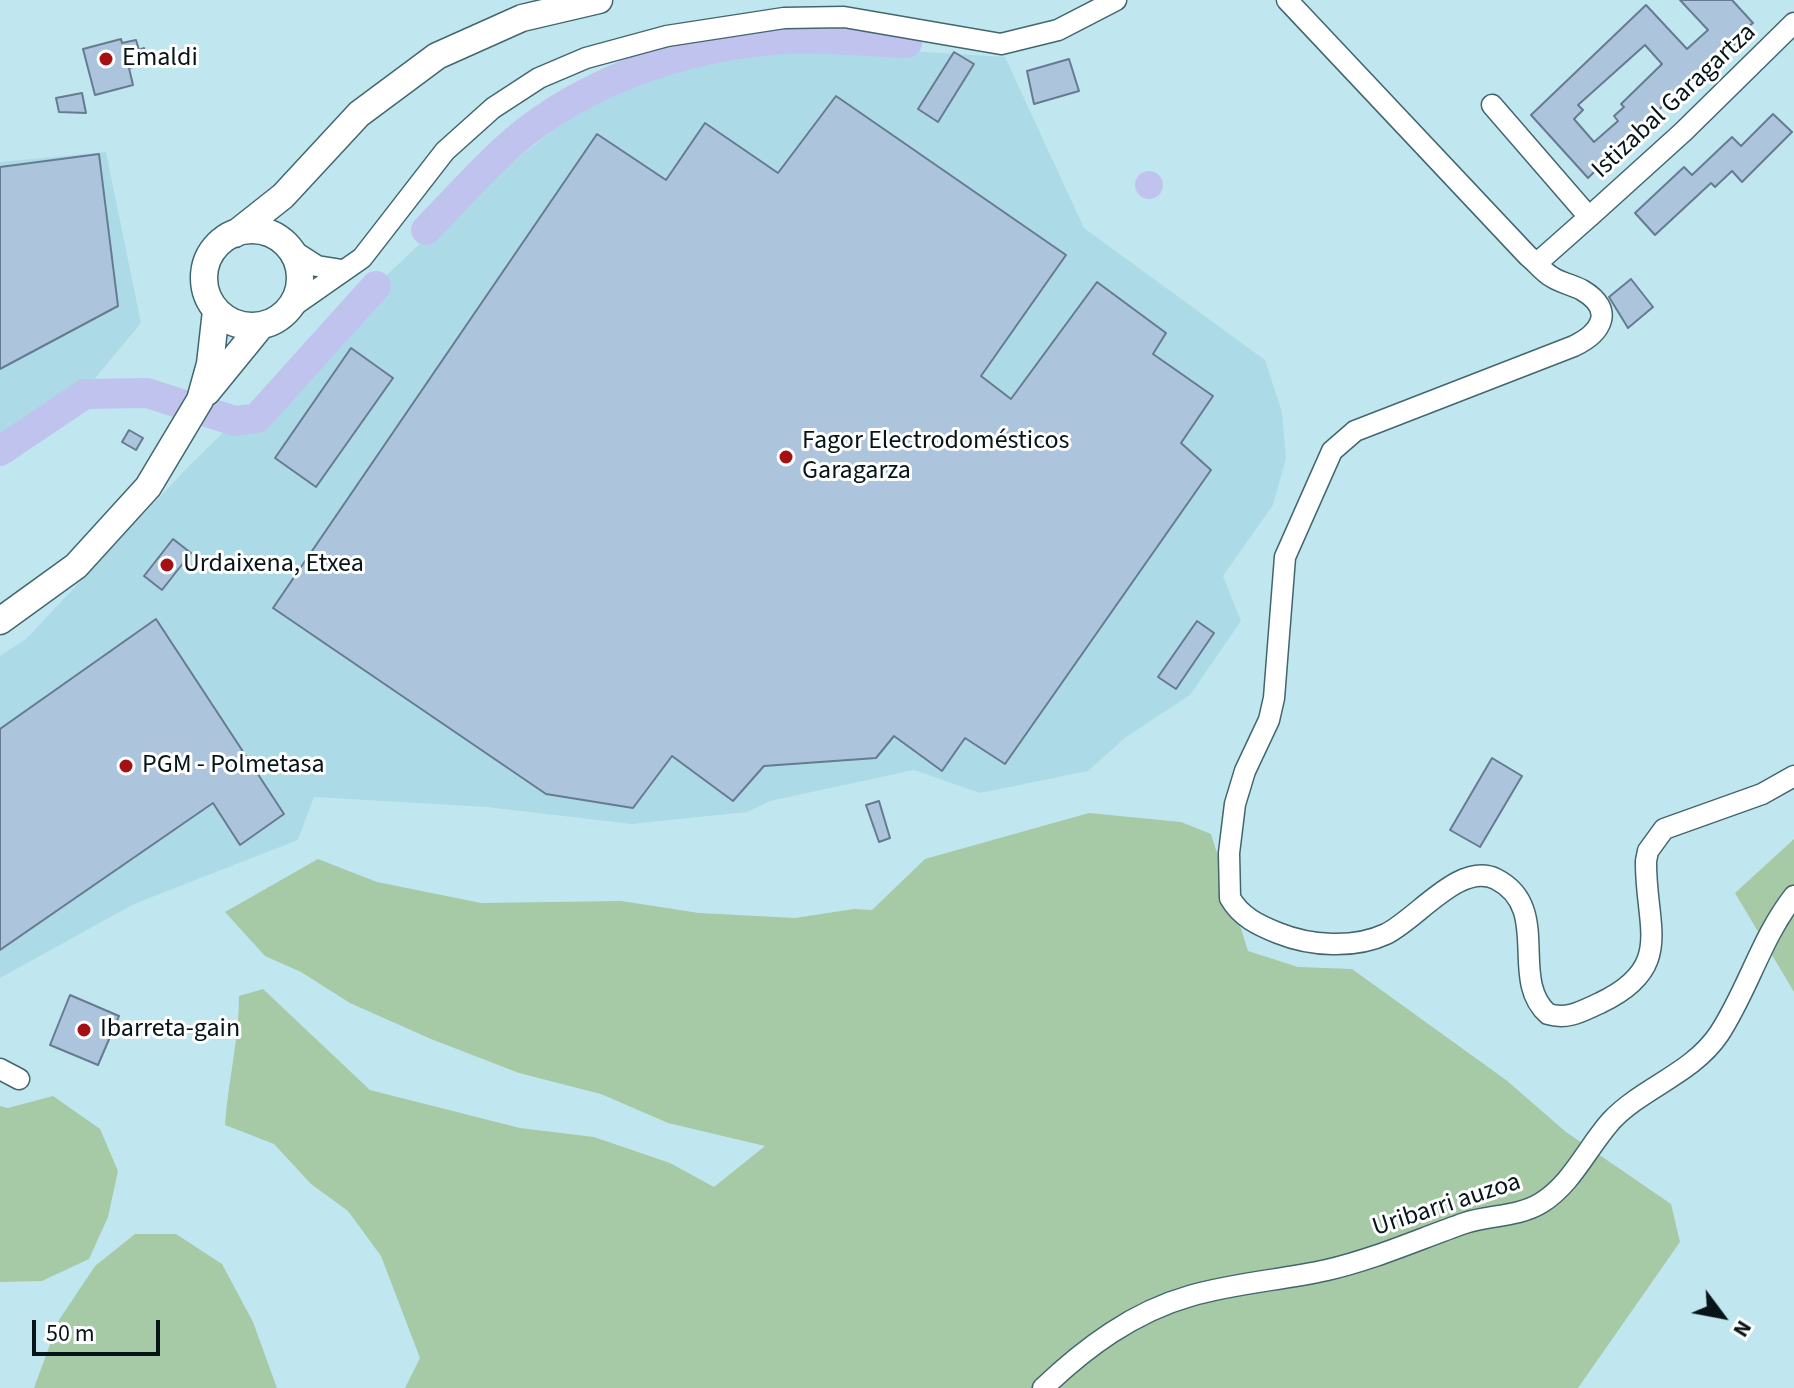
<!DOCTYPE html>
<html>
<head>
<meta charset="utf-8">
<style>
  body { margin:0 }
  #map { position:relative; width:1794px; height:1388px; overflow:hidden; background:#c0e7f0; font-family:"Source Sans 3",sans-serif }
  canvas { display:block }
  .north { position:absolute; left:1682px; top:1276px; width:80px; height:80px; -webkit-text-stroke:6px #fff; paint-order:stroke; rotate:122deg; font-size:22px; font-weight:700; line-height:32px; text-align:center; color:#071518 }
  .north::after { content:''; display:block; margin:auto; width:28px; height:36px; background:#071518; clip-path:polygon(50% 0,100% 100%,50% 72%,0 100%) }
  .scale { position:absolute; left:32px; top:1320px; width:128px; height:36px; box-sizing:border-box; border:4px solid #071518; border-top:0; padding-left:10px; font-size:24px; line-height:28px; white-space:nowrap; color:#071518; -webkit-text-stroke:6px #fff; paint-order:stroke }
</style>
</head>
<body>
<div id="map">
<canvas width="1794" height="1388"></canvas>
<div class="north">N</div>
<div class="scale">50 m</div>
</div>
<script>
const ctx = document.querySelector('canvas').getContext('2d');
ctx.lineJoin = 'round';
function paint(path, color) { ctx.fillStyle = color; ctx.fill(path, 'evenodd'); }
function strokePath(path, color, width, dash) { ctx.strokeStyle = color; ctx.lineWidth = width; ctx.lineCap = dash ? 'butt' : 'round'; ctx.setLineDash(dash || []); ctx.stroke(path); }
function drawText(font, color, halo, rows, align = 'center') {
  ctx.font = font + ' "Source Sans 3",sans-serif'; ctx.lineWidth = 6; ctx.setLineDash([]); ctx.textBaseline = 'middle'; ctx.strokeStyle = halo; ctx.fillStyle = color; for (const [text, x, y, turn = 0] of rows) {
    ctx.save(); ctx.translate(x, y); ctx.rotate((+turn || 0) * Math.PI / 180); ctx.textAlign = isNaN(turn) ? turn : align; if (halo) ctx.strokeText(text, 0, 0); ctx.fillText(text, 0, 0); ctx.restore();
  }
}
paint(new Path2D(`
  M860,48L1005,57L1084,228L1265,360L1282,412L1286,458L1273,505L1223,576L1241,621L1190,695L1126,737L1088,771L980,793L914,770L770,801L747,812L632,824L486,807L314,797L298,840L134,904L0,978V656L26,639L188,467L307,350L475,192L599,94L741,54Z
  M106,152L141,323L92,382L0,438V162Z`), '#acdbe7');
paint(new Path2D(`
  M1089,813L1181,822L1211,834L1248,951L1298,967L1352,969L1506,1080L1566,1132L1671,1204L1680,1242L1578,1388H405L420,1358L381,1256L348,1211L311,1184L274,1144L225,1125C228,1081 239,1040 239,996L263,989L370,1090L520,1128L594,1137L670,1163L714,1187L765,1146L668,1123L601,1094L519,1073L431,1039L350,1003L301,972L265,956L225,912L318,859L377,882L481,903L621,901L699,913L795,918L854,909L872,910L925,859Z
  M1794,839V992L1735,893Z
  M53,1096L100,1129L118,1171L108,1217L89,1259L42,1281L0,1282V1106L8,1108Z
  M135,1234H176L222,1264L253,1322L277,1388H34L59,1320L95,1266Z`), '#a6c9a6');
paint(new Path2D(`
  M1135 185a14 14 0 1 1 28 0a14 14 0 1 1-28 0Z`), '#c1c3ef');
strokePath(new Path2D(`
  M426,230C454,202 481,170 511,144C584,80 689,45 785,39C825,37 867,42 907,43
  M0,451L85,394L147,393L235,421L257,418L376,286`), '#c1c3ef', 30);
const building = new Path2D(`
  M1680,0H1732L1753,23L1743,31L1746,34L1729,49L1726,45L1588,178L1531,115L1646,5L1687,49L1708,30ZM1645,45L1662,64L1621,104L1624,107L1614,116L1618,121L1594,142L1574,119L1583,110L1578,105Z
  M121,39L122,43L136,40L139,50L144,48L148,63L129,68L133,85L95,95L83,49Z
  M954,52L974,64L938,122L918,109Z
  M1069,59L1079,91L1034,104L1027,71Z
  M82,93L86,113L59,112L56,98Z
  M836,96L1066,255L981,376L1011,399L1097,282L1166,333L1153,354L1213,396L1181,443L1211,470L1005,764L965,738L942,771L894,736L876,758L764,766L733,801L672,756L633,808L546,794L273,608L597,134L666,180L705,123L778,173Z
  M1773,114L1792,132L1742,182L1732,171L1715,187L1711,183L1655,235L1635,213L1684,167L1692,175L1732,137L1741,146Z
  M99,154L118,306L0,369V167Z
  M1631,279L1653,307L1628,328L1609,297Z
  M351,348L393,378L316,487L275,458Z
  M129,430L143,438L136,450L122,442Z
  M173,539L191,553L162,590L144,576Z
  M156,619L284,814L240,845L213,803L0,950V729Z
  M1197,621L1214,633L1176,689L1158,677Z
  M1492,758L1522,776L1480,847L1450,830Z
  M879,801L890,838L879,842L866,805Z
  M70,995L119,1016L98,1065L50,1045Z`);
paint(building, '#acc4dc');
strokePath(building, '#667b91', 2);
const minor = new Path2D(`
  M1287,0L1528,256C1536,262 1543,272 1552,277C1561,283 1573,285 1582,290C1616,310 1601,333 1574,346L1355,431L1332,451L1285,557L1274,698L1269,720L1245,771L1235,804L1229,853L1230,898C1241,917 1258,925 1278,933C1310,946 1354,949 1386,934C1417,919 1460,861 1496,879C1553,908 1508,979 1548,1014C1568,1020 1582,1011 1600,1003C1676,967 1645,926 1646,861L1648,851L1664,829L1762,794L1794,776
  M1492,105L1589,217L1537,263
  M1589,217L1683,132L1794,23
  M292,250L317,266L342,270
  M289,309L362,258L445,151L493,108L539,78L586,58L667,36L784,18L844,17L1001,44L1058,30L1116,0
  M0,1069L19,1079
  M1043,1388C1085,1348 1133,1312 1190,1296C1234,1283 1282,1280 1327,1270C1375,1259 1419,1239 1465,1223C1489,1215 1518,1217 1541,1203C1572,1184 1587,1148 1611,1121C1643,1087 1692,1074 1719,1034C1748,990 1761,938 1794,896`);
const major = new Path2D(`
  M204 278a48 48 0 1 1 96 0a48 48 0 1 1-96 0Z
  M235,234L283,196L359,114L437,56L522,18L599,0
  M207,392L260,327
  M0,621L76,566L148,487L200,400L210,364L216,311`);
strokePath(minor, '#43666e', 23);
strokePath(major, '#43666e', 29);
strokePath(minor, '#fff', 20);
strokePath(major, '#fff', 26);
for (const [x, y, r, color] of [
  [106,59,8,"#a61012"],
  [786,457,8,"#a61012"],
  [167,565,8,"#a61012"],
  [126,766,8,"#a61012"],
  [84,1030,8,"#a61012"]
]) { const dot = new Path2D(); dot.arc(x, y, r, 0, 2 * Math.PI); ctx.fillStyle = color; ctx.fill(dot); strokePath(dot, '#fff', 3); }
drawText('26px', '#071518', '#fff', [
  ["Emaldi",122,59],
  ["Fagor Electrodomésticos",802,442],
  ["Garagarza",802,472],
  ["Urdaixena, Etxea",183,565],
  ["PGM - Polmetasa",142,766],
  ["Ibarreta-gain",100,1030]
], 'left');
drawText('26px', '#071518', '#fff', [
  ["Istizabal Garagartza",1675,102,-43],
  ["Uribarri auzoa",1447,1206,-18]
]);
</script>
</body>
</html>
